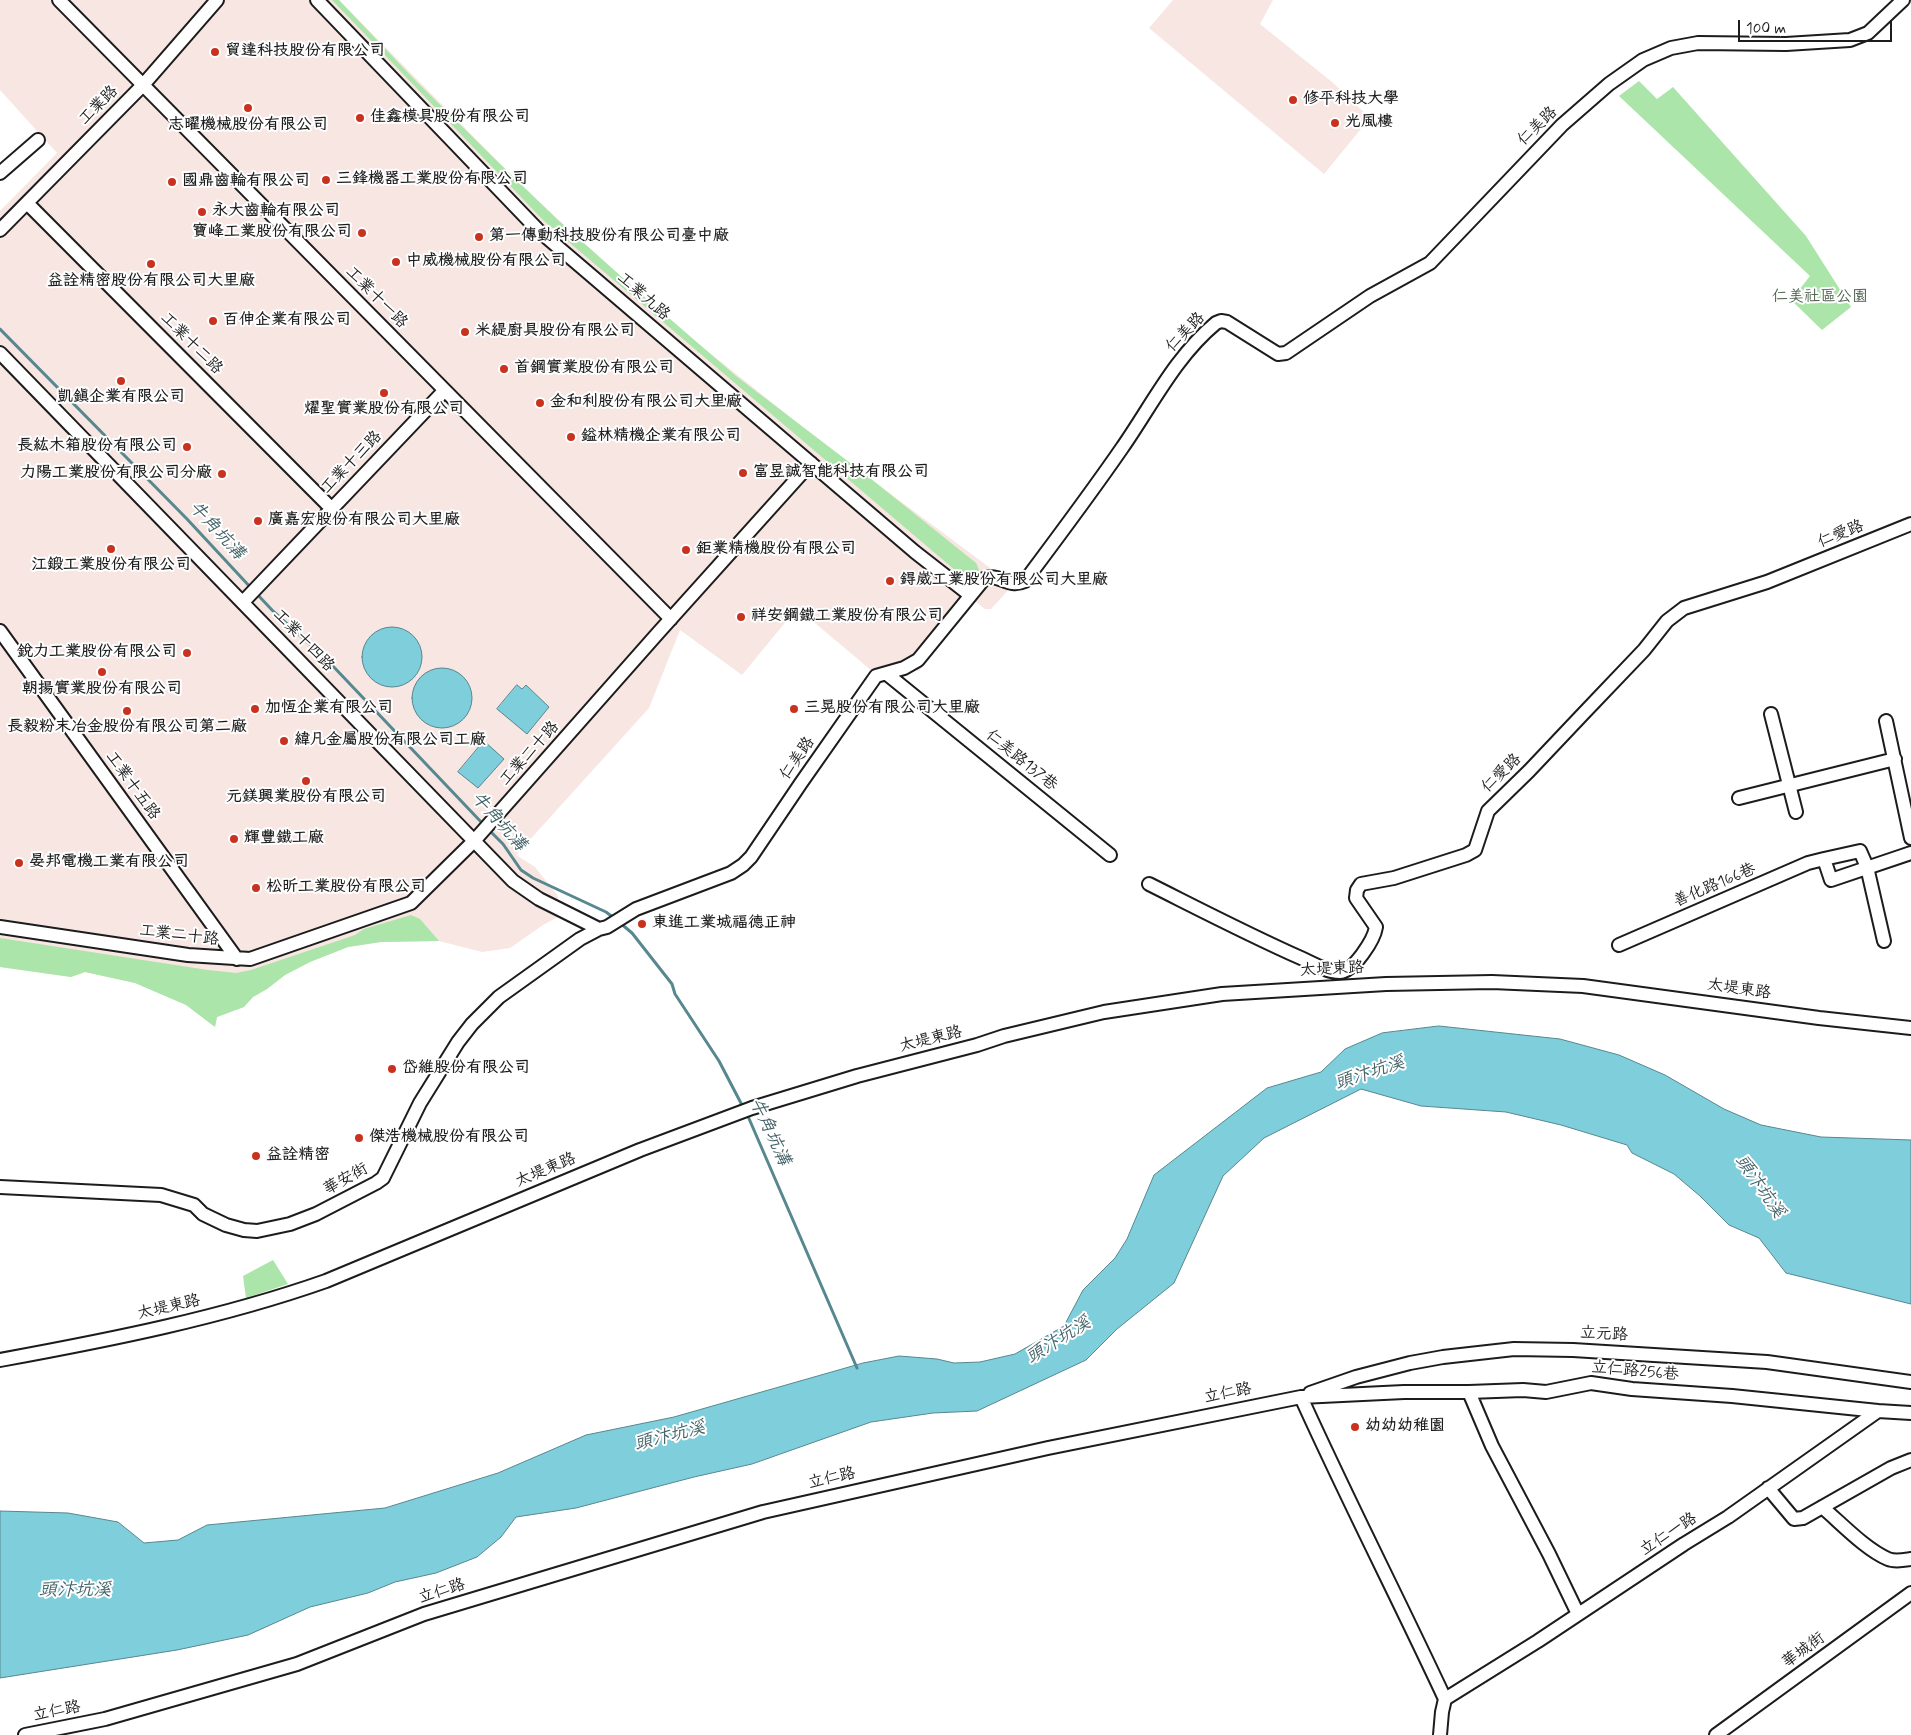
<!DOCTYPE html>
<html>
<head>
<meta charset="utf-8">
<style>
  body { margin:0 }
  #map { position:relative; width:1911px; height:1735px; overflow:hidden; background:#fff; font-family:Mynerve,sans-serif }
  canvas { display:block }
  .scale { position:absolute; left:1738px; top:20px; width:154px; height:22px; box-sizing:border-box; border:2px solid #1c1c1c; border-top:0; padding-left:6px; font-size:15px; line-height:18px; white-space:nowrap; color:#1c1c1c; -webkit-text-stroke:4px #fff; paint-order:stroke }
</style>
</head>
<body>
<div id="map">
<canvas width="1911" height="1735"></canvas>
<div class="scale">100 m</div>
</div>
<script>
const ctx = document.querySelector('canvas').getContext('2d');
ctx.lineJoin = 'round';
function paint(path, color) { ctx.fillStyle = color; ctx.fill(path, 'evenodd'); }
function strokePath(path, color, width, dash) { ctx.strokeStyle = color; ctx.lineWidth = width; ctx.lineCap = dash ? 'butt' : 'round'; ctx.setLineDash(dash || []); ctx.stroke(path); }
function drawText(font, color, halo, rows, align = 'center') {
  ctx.font = font + ' Mynerve,"LXGW WenKai TC",sans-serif'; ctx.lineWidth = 4; ctx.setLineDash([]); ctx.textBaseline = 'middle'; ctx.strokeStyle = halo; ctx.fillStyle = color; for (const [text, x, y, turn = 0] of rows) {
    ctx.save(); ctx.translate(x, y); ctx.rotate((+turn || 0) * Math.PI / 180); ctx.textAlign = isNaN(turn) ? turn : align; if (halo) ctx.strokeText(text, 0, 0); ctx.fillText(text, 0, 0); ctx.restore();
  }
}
paint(new Path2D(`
  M0,0H339L527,191L671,322L829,448L1013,585L991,609H985L976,602L919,671L913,669L884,681L797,608L742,675L680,630L649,708L516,855L535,867L558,896L560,916L543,925L510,948L482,952L439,941L381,942L348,947L310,962L285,975L267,989L253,997L244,1007L217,1017L215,1027L186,1005L135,983L85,972L71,977L0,967V211L57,153L0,90Z
  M1173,0H1273L1260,24L1332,82L1370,118L1324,174L1149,28Z`), '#f7e6e2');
paint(new Path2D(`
  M332,0H339L414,79L496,160L559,221L632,286L736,376L870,478L976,563L979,570V574L972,582L962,576L543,220Z
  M1639,81L1657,99L1673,87L1806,236L1851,307L1822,330L1791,300L1810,276L1619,96Z
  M411,915L420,919L439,941L381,942L348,947L310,962L285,975L267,989L253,997L244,1007L217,1017L215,1027L186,1005L135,983L85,972L71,977L0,967V938L208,970L236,973L251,970L355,935L364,929Z
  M273,1260L288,1284L246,1298L243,1276Z`), '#abe5a9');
const water = new Path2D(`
  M362 657a30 30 0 1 1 60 0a30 30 0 1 1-60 0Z
  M412 698a30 30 0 1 1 60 0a30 30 0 1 1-60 0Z
  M517,685L522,689L526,685L549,707L527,734L497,709Z
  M484,741L504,759L478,788L458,772Z
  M1439,1026L1560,1039L1619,1055L1665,1075L1724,1109L1761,1125L1821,1137L1911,1140V1304L1786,1273L1759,1238L1729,1225L1700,1196L1674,1174L1632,1153L1627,1145L1561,1125L1506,1112L1421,1106L1361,1089L1264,1138L1223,1176L1174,1283L1117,1329L1086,1360L977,1411L933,1413L871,1422L752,1464L694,1477L576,1508L516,1517L501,1537L477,1557L436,1573L395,1582L368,1593L310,1607L248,1635L177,1650L0,1678V1511L68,1513L118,1522L144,1543L178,1540L207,1525L385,1508L498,1473L586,1435L674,1417L863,1363L899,1356L937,1359L954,1363L980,1362L1015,1354L1064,1326L1083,1290L1115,1258L1127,1239L1154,1175L1267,1088L1321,1072L1345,1049L1382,1033Z`);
paint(water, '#7fcedb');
strokePath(water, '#57878f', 1);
strokePath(new Path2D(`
  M0,329L187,519L252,589
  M256,593L272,610L330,663L483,824
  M488,829L503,844L521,870L533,878L606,912L614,918
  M619,922L632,933L672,984L675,994L719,1061L743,1107
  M747,1114L857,1368`), '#57878f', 3);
const minor = new Path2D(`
  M59,0L671,619
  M317,0L538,230L915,552L970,595
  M0,173L38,140
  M27,203L331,508
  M0,230L143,85L217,0
  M0,353L513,881L539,899L599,929
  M243,602L444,391
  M0,631L237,959
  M887,674L1110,855
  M1771,714L1796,812
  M1886,721L1911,838
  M1739,798L1895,759
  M1824,859L1860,851L1867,867L1884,941
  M1149,884C1199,909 1249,935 1301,958C1312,963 1326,972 1340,972C1354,971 1374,940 1376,927L1356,898L1357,890L1361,884L1394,878L1466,855L1475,850L1488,811L1529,771L1582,715L1644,650L1667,621L1684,608L1767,582L1911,524
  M0,927L188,955L250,959L411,903L474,841L658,633L811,463
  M1619,945L1808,863L1824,859L1831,880L1911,853
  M0,1187L161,1195L194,1205L203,1214L226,1225L244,1230L257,1231L290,1224L316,1214L376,1183L383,1178L420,1103L458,1042L472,1024L499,997L580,939L599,929L607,927L636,909L731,873L743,865L751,857L801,783L876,676L904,668L918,660L984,579C999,572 1007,589 1025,581C1058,537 1091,493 1122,448C1152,405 1175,357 1216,323L1221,321L1227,322L1278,354L1286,353L1370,296L1430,263L1562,125L1609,84L1643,60L1671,48L1698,43L1786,44L1850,40L1868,33L1903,0
  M0,1360C109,1340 221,1318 326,1281L640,1150L752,1108L857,1076L977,1045L1004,1036L1104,1012L1222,994L1386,984L1492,982L1583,986L1819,1018L1911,1028
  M1469,1392L1492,1446L1549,1554L1578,1614
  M1310,1393L1356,1377L1410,1363L1443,1357L1514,1349L1573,1350L1767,1362L1911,1382
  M1301,1397C1347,1499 1398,1598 1445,1699L1442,1712L1440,1735
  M1768,1488L1794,1519L1803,1518L1891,1468L1911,1460
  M1822,1507C1841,1523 1865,1549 1888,1559C1895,1562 1904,1560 1911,1559
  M1445,1699L1538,1641L1684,1544L1728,1517L1878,1411L1911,1413
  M25,1735L105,1719L297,1664L424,1614L763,1512L1048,1448L1301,1397L1404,1392H1469L1523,1390L1546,1392L1591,1383L1632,1389L1732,1396L1878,1411
  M1716,1735L1911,1593`);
strokePath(minor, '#1c1c1c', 16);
strokePath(minor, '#fff', 12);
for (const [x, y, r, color] of [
  [215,52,5,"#c8321e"],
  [1293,100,5,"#c8321e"],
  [248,108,5,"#c8321e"],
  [360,118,5,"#c8321e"],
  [1335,123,5,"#c8321e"],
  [326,180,5,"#c8321e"],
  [172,182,5,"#c8321e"],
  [202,212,5,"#c8321e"],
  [362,233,5,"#c8321e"],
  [479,237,5,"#c8321e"],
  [396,262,5,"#c8321e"],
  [151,264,5,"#c8321e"],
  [213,321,5,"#c8321e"],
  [465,332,5,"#c8321e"],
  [504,369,5,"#c8321e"],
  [121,381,5,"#c8321e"],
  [384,393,5,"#c8321e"],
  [540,403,5,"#c8321e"],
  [571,437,5,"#c8321e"],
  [187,447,5,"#c8321e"],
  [743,473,5,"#c8321e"],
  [222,474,5,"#c8321e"],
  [258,521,5,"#c8321e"],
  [111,549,5,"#c8321e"],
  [686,550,5,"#c8321e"],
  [890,581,5,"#c8321e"],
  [741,617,5,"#c8321e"],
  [187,653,5,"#c8321e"],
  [102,672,5,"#c8321e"],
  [255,709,5,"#c8321e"],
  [794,709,5,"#c8321e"],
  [127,711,5,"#c8321e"],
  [284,741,5,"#c8321e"],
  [306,781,5,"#c8321e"],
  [234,839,5,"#c8321e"],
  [19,863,5,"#c8321e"],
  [256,888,5,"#c8321e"],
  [642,924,5,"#c8321e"],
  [392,1069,5,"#c8321e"],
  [359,1138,5,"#c8321e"],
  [256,1156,5,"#c8321e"],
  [1355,1427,5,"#c8321e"]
]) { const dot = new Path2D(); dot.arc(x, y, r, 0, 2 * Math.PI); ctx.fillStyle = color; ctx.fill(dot); strokePath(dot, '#fff', 2); }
drawText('bold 16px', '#1c1c1c', '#fff', [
  ["貿達科技股份有限公司",225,52],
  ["修平科技大學",1303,100],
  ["佳鑫模具股份有限公司",370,118],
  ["光風樓",1345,123],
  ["志曜機械股份有限公司",248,126,"center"],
  ["三鋒機器工業股份有限公司",336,180],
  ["國鼎齒輪有限公司",182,182],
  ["永大齒輪有限公司",212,212],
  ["寶峰工業股份有限公司",352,233,"right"],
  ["第一傳動科技股份有限公司臺中廠",489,237],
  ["中威機械股份有限公司",406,262],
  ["益詮精密股份有限公司大里廠",151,282,"center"],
  ["百伸企業有限公司",223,321],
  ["米緹廚具股份有限公司",475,332],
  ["首鋼實業股份有限公司",514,369],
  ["凱鎮企業有限公司",121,398,"center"],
  ["金和利股份有限公司大里廠",550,403],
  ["燿聖實業股份有限公司",384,410,"center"],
  ["鎰林精機企業有限公司",581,437],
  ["長紘木箱股份有限公司",177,447,"right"],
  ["富昱誠智能科技有限公司",753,473],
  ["力陽工業股份有限公司分廠",212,474,"right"],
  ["廣嘉宏股份有限公司大里廠",268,521],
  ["鉅業精機股份有限公司",696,550],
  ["江鍛工業股份有限公司",111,566,"center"],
  ["鍀崴工業股份有限公司大里廠",900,581],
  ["祥安鋼鐵工業股份有限公司",751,617],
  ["銳力工業股份有限公司",177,653,"right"],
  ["朝揚實業股份有限公司",102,690,"center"],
  ["加恆企業有限公司",265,709],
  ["三晃股份有限公司大里廠",804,709],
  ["長毅粉末冶金股份有限公司第二廠",127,728,"center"],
  ["緯凡金屬股份有限公司工廠",294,741],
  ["元鎂興業股份有限公司",306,798,"center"],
  ["輝豐鐵工廠",244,839],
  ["晏邦電機工業有限公司",29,863],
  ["松昕工業股份有限公司",266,888],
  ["東進工業城福德正神",652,924],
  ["岱維股份有限公司",402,1069],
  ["傑浩機械股份有限公司",369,1138],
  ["益詮精密",266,1156],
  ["幼幼幼稚園",1365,1427]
], 'left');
drawText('16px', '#1c1c1c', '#fff', [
  ["工業路",99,106,-45],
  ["仁美路",1538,127,-44],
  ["工業九路",643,297,41],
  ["工業十一路",376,298,45],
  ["仁美路",1186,333,-46],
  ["工業十二路",191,344,45],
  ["工業十三路",352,463,-46],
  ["仁愛路",1841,535,-22],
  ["工業十四路",303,641,46],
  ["工業二十路",530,754,-48],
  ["仁美路",798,759,-55],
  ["仁美路137巷",1021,761,39],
  ["仁愛路",1502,774,-44],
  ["工業十五路",132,786,54],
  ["善化路166巷",1715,886,-23],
  ["工業二十路",179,936,7],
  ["太堤東路",1332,970,-3],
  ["太堤東路",1739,990,8],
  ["太堤東路",931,1040,-14],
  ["太堤東路",546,1171,-23],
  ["華安街",346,1180,-29],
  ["太堤東路",169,1308,-13],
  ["立元路",1604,1335,3],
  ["立仁路256巷",1635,1372,5],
  ["立仁路",1228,1394,-11],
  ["立仁路",832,1479,-13],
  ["立仁一路",1669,1535,-33],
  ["立仁路",442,1592,-18],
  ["華城街",1804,1651,-36],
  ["立仁路",57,1712,-11]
]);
drawText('16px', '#4e624d', '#fff', [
  ["仁美社區公園",1820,298]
]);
drawText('italic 18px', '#446368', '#fff', [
  ["牛角坑溝",216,531,47],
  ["牛角坑溝",498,822,48],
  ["頭汴坑溪",1370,1074,-18],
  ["牛角坑溝",769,1132,65],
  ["頭汴坑溪",1759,1187,55],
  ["頭汴坑溪",1059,1341,-32],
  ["頭汴坑溪",670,1437,-14],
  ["頭汴坑溪",75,1591]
]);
</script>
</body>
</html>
